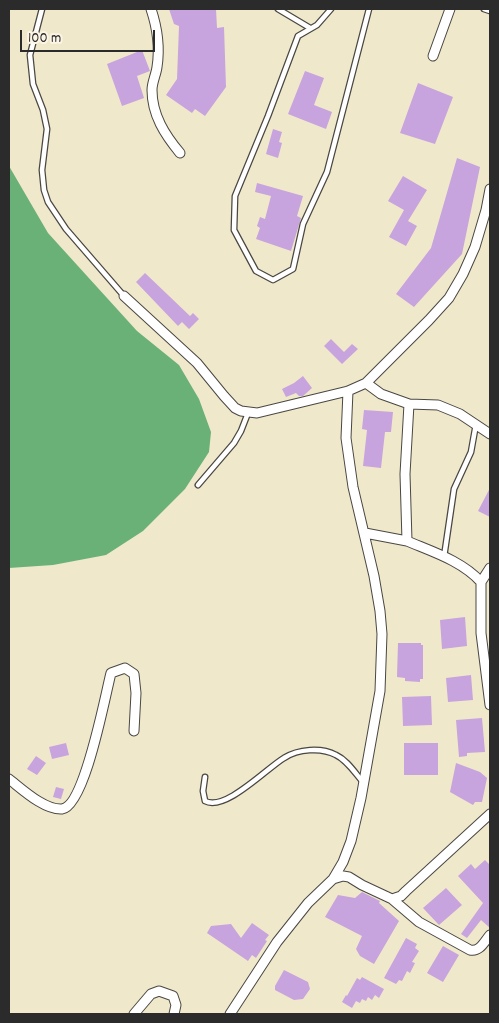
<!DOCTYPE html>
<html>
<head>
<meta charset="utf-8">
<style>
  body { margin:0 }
  #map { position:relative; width:499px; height:1023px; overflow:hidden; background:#f0e8cb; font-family:Dekko,sans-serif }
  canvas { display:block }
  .frame { position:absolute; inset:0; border:10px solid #2b2b2b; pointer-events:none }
  .scale { position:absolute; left:20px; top:30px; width:135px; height:22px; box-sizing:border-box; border:2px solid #2b2b2b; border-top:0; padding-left:6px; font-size:15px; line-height:18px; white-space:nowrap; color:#2b2b2b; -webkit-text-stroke:4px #fcf5e5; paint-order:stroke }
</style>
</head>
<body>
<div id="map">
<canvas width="499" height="1023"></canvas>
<div class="frame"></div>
<div class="scale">100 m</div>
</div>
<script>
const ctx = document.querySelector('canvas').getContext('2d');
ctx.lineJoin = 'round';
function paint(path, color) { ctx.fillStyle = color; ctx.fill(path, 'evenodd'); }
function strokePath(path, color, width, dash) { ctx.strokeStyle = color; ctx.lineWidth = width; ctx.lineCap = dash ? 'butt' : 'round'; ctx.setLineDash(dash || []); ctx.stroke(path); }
paint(new Path2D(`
  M9,166L48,233L137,331L179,365L199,399L211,432L209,452L185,489L143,531L106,555L53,565L9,568Z`), '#6ab178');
paint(new Path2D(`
  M169,9H216L217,28L224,27L226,87L205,116L195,109L192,113L166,95L177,79L179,26L174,24Z
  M142,50L150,71L137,76L144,98L122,106L107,64Z
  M305,71L324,78L314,105L332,112L326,129L288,114Z
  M418,83L453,97L435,144L400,133Z
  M273,129L282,132L279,142L282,143L278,158L266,154Z
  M457,158L480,167L462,254L414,307L396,294L431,248Z
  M403,176L427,190L408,221L417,226L406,246L389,237L404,210L388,201Z
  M257,183L303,196L297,216L301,218L291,251L256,239L260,228L257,226L260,217L265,219L271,196L255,192Z
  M145,273L190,316L193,313L199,319L189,329L182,322L178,326L136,282Z
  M331,339L344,352L352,344L358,349L342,364L324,346Z
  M303,376L312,388L303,396H299L296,393L286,397L282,389L294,383Z
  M364,410L393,412L391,432H385L381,468L363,466L367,430L362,429Z
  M490,488V517L478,511Z
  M465,617L467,646L442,649L440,620Z
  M398,643H421V645H423V679H420V682L405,681V678L397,677Z
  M471,675L473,700L448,702L446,678Z
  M431,696L432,725L403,726L402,697Z
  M482,718L485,752L467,753V756L459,757L456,720Z
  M66,743L69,755L52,759L49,747Z
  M404,743H438V775H404Z
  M36,756L46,763L37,775L27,769Z
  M456,763L480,772L487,778L482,802H475L473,805L450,792Z
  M56,787L64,789L61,799L53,797Z
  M485,860L490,865V928L481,920L467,938L461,934L483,903L458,876L471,864L475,869Z
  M446,888L462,905L439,925L423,908Z
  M362,892L380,901L379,903L399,921L374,964L360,956L356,949L362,936L325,917L338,895L355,898Z
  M252,923L269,935L265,940L267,941L256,958L252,955L248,961L207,933L211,926L231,924L241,938Z
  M406,938L417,944L415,948L419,951L412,962L415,963L410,973L407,971L402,981L399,980L396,984L384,978Z
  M443,946L459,955L443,982L427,973Z
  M284,970L308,982L310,989L303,999L294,1000L275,990V986Z
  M362,977L384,989L379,998L375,995L372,1000L368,997L366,1001L362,999L360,1003L356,1001L352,1008L342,1002L346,995L347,996L357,978L360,980Z`), '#c7a4dd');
const lane = new Path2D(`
  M42,9L30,55L33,84L43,110L47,129L42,170L44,190L48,202L66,229L124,296
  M278,9L310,28
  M331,9L317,25L298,36L268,116L235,196L234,230L256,271L273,280L293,269L303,224L327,172L369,9
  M484,9L490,11
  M198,485L234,443L241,431L248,413
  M444,557L454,489L471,452L476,424
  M205,777L203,791L205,801C225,812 267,768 284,758C298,749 321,747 336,755C347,760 355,773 363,782`);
const street = new Path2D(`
  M151,9C157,27 160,48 157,67C156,75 152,82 152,90C152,115 165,135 180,153
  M433,56L450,9
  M124,296L197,363L224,396L235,408L241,411L257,413L348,391L366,383L429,320L449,298L463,274L475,247L486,210L490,189
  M366,383L381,394L409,404L438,405L460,414L490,434
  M409,404L405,474L407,541C433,552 462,561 481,582V633L490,705
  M365,533L407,541
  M481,582L490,568
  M9,779C22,789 44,810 62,809C85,806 105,696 111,673L125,668L134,674L136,693L134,731
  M333,879L343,876L349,877L362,885L392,899L419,922L470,950C480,952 484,942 490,935
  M392,899L401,896L406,891L490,814
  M134,1014L151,994L159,991L173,996L176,1005L174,1014
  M230,1014L277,942L308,903L333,879L343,862L351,841L361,798L380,691L382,634L380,611L374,576L353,487L346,438L348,391`);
strokePath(lane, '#494743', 7);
strokePath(street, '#494743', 11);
strokePath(lane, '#fff', 4.5);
strokePath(street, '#fff', 9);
</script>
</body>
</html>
